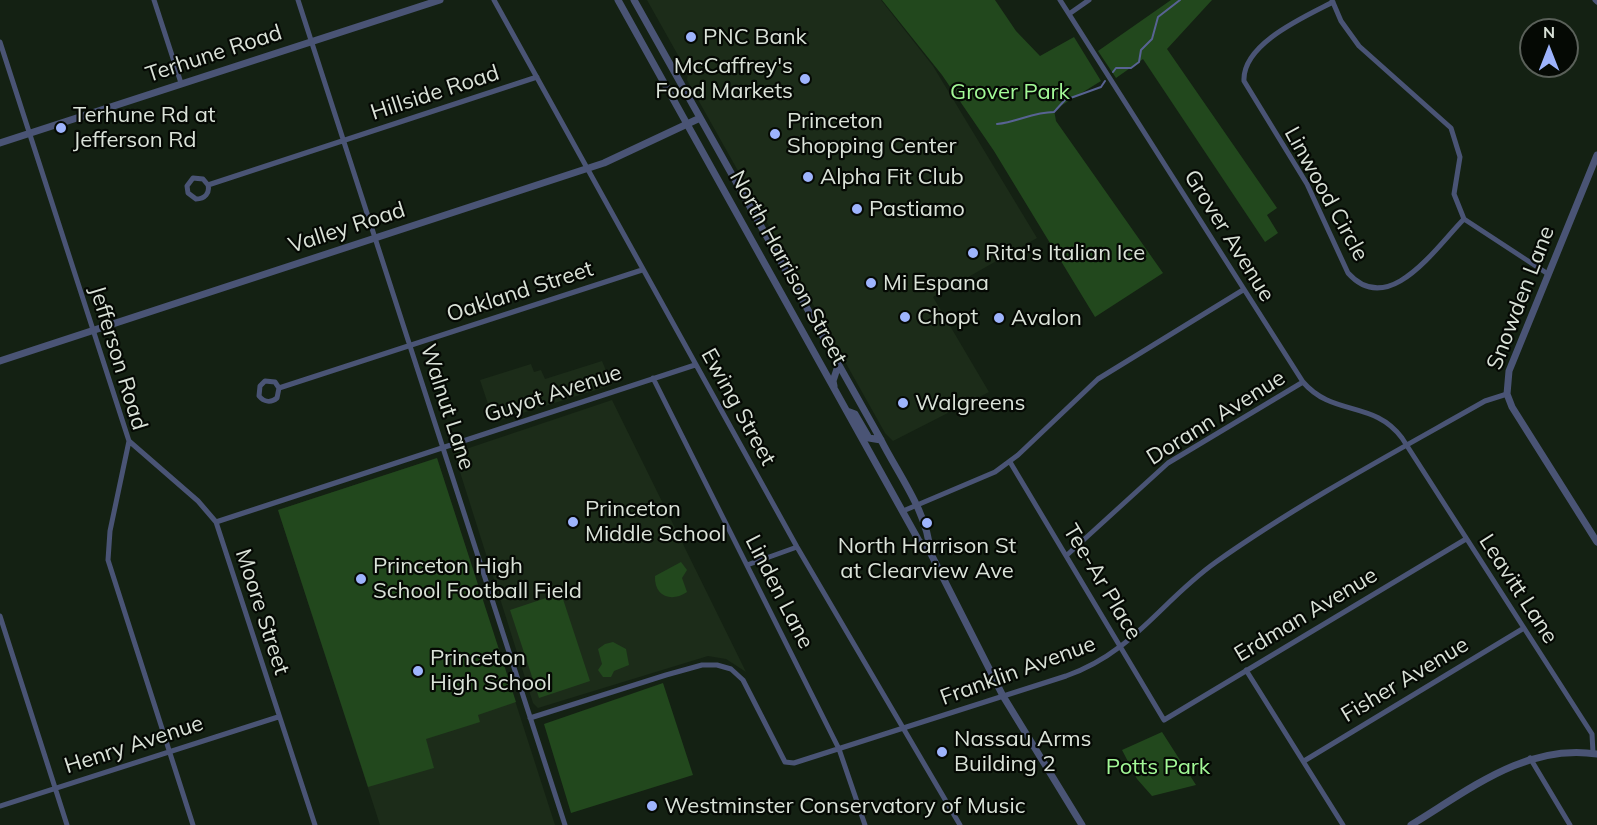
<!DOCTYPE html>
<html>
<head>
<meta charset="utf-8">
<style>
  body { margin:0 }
  #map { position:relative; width:1597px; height:825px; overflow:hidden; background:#142113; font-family:Mulish,sans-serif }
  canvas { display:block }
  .north { position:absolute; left:1519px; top:18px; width:60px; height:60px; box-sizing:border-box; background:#050904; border:2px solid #5a6059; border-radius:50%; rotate:0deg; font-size:16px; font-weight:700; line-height:24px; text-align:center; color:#dae2d8 }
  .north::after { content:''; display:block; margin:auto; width:21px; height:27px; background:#9eb4fd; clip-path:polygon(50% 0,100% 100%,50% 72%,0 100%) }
</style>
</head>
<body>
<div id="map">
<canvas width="1597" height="825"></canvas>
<div class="north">N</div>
</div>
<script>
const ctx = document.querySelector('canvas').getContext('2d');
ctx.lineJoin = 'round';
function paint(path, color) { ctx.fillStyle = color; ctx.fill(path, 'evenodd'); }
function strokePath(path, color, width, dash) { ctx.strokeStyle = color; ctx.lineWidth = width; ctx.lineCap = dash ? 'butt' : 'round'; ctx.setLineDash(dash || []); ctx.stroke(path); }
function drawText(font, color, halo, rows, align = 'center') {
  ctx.font = font + ' Mulish,sans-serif'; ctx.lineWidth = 4.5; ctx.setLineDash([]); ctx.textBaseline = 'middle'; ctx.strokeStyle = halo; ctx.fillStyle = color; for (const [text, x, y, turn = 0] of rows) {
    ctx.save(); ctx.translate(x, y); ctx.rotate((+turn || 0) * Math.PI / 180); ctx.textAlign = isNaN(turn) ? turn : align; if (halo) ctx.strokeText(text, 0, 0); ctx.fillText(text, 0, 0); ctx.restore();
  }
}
paint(new Path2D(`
  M647,0H881L933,66L1037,238L933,297L989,392L893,441L885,433L687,80L688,73Z
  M602,361L612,385L494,422L480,380L531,364L534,372L541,370L545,379Z
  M612,400L746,672L726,659L708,656L538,708L533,703L454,453Z
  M437,458L555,825H380L278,510Z`), '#1c2c19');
paint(new Path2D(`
  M882,0H995L1016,31L1040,56L1074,37L1101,81L1054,110L1056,121L1163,273L1095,317L994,151L942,75Z
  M1171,0H1212L1167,49L1277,208L1267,215L1278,233L1265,242L1143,59L1116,78L1098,51Z
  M437,458L516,702L478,715L480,722L426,739L434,768L368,787L278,510Z
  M681,562L687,570L682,578L687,592C671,603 654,596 655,576Z
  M561,593L590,681L539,698L510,610Z
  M613,642L626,649L629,665L614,671L611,677H603L598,670L602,664L598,649L605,644Z
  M663,683L693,775L571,813L544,724Z
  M1162,732L1196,785L1152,796L1137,779L1122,750Z`), '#22481d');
strokePath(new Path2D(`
  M1113,72L1116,68H1131L1139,62L1141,50L1152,39L1158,17L1180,0
  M997,124C1017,122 1033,112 1054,112L1065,100L1101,87L1105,81`), '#586393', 2);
strokePath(new Path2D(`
  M154,0L181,83
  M298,0L565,825
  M494,0L797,547L960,825
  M1060,0L1303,382C1333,417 1374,400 1402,438L1592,734L1593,753
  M1332,0L1341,21L1359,46L1451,128L1460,157L1454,194L1464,219L1548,274
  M1595,0L1597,2
  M1333,2C1304,17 1242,44 1244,81L1307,184L1348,273C1389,319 1436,247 1464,219
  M1069,14L1089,0
  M0,42L129,441L110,531L108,560L193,825
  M208,185C210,193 205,199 196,199L188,193L187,186L193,178L203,179L208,185L537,77
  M653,378L839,749L865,825
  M279,388L277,398C271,403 264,402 259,396L260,386L265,381L275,382L279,388L642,270
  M129,441L198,501L216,522L315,825
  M1010,462L1164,720L1466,539
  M903,511L995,472L1018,455L1098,379L1243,290
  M216,522L695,365
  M1067,555L1168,463L1303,382
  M747,565L797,547
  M0,616L67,825
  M1246,670L1343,825
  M530,718L666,675L702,665H717L731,669L743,680L785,762L794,763L1066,676C1134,652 1161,601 1216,562C1301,502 1395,452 1485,401L1507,394
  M1530,758L1570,825
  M1304,761L1524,628
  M0,806L278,717`), '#4a5475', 5);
strokePath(new Path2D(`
  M618,0L919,541L930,552L1003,696L1082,825
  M634,0L881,440C898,474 928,513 930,552
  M0,143L440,0
  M1597,155L1509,371L1507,394L1512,407L1597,542
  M0,361L604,163L700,118
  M834,386L833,381L838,366
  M847,411L855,414L869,438L881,440
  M1411,825C1469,790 1526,743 1597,754`), '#4a5475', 7);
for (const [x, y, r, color] of [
  [691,37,6,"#9eb4fd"],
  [805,79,6,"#9eb4fd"],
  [61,128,6,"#9eb4fd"],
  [775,134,6,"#9eb4fd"],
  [808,177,6,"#9eb4fd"],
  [857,209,6,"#9eb4fd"],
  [973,253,6,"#9eb4fd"],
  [871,283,6,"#9eb4fd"],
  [905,317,6,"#9eb4fd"],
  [999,318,6,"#9eb4fd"],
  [903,403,6,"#9eb4fd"],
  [573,522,6,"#9eb4fd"],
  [927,523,6,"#9eb4fd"],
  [361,579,6,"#9eb4fd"],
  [418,671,6,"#9eb4fd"],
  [942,752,6,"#9eb4fd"],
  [652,806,6,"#9eb4fd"]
]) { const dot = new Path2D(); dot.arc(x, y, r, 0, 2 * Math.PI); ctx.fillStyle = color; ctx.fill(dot); strokePath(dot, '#050904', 2); }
drawText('22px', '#dae2d8', '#050904', [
  ["PNC Bank",703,37],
  ["McCaffrey's",793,66,"right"],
  ["Food Markets",793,91,"right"],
  ["Terhune Rd at",73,115],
  ["Jefferson Rd",73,140],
  ["Princeton",787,121],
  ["Shopping Center",787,146],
  ["Alpha Fit Club",820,177],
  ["Pastiamo",869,209],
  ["Rita's Italian Ice",985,253],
  ["Mi Espana",883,283],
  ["Chopt",917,317],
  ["Avalon",1011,318],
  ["Walgreens",915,403],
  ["Princeton",585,509],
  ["Middle School",585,534],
  ["North Harrison St",927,546,"center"],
  ["at Clearview Ave",927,571,"center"],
  ["Princeton High",373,566],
  ["School Football Field",373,591],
  ["Princeton",430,658],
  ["High School",430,683],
  ["Nassau Arms",954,739],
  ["Building 2",954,764],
  ["Westminster Conservatory of Music",664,806]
], 'left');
drawText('22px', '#dae2d8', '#050904', [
  ["Terhune Road",214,54,-18],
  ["Hillside Road",435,93,-18],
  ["Linwood Circle",1326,194,61],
  ["Valley Road",347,228,-18],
  ["Grover Avenue",1229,236,58],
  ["North Harrison Street",788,268,61],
  ["Oakland Street",520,292,-18],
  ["Snowden Lane",1521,298,-69],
  ["Jefferson Road",118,358,73],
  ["Guyot Avenue",553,394,-18],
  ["Walnut Lane",447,407,72],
  ["Ewing Street",738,407,61],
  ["Dorann Avenue",1216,418,-32],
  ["Tee-Ar Place",1102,582,59],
  ["Leavitt Lane",1518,589,57],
  ["Linden Lane",779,592,63],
  ["Moore Street",262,612,72],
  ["Erdman Avenue",1306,615,-31],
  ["Franklin Avenue",1018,671,-20],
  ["Fisher Avenue",1405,680,-31],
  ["Henry Avenue",134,745,-18]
]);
drawText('22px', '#a3f997', '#050904', [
  ["Grover Park",1010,92],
  ["Potts Park",1158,767]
]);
</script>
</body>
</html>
